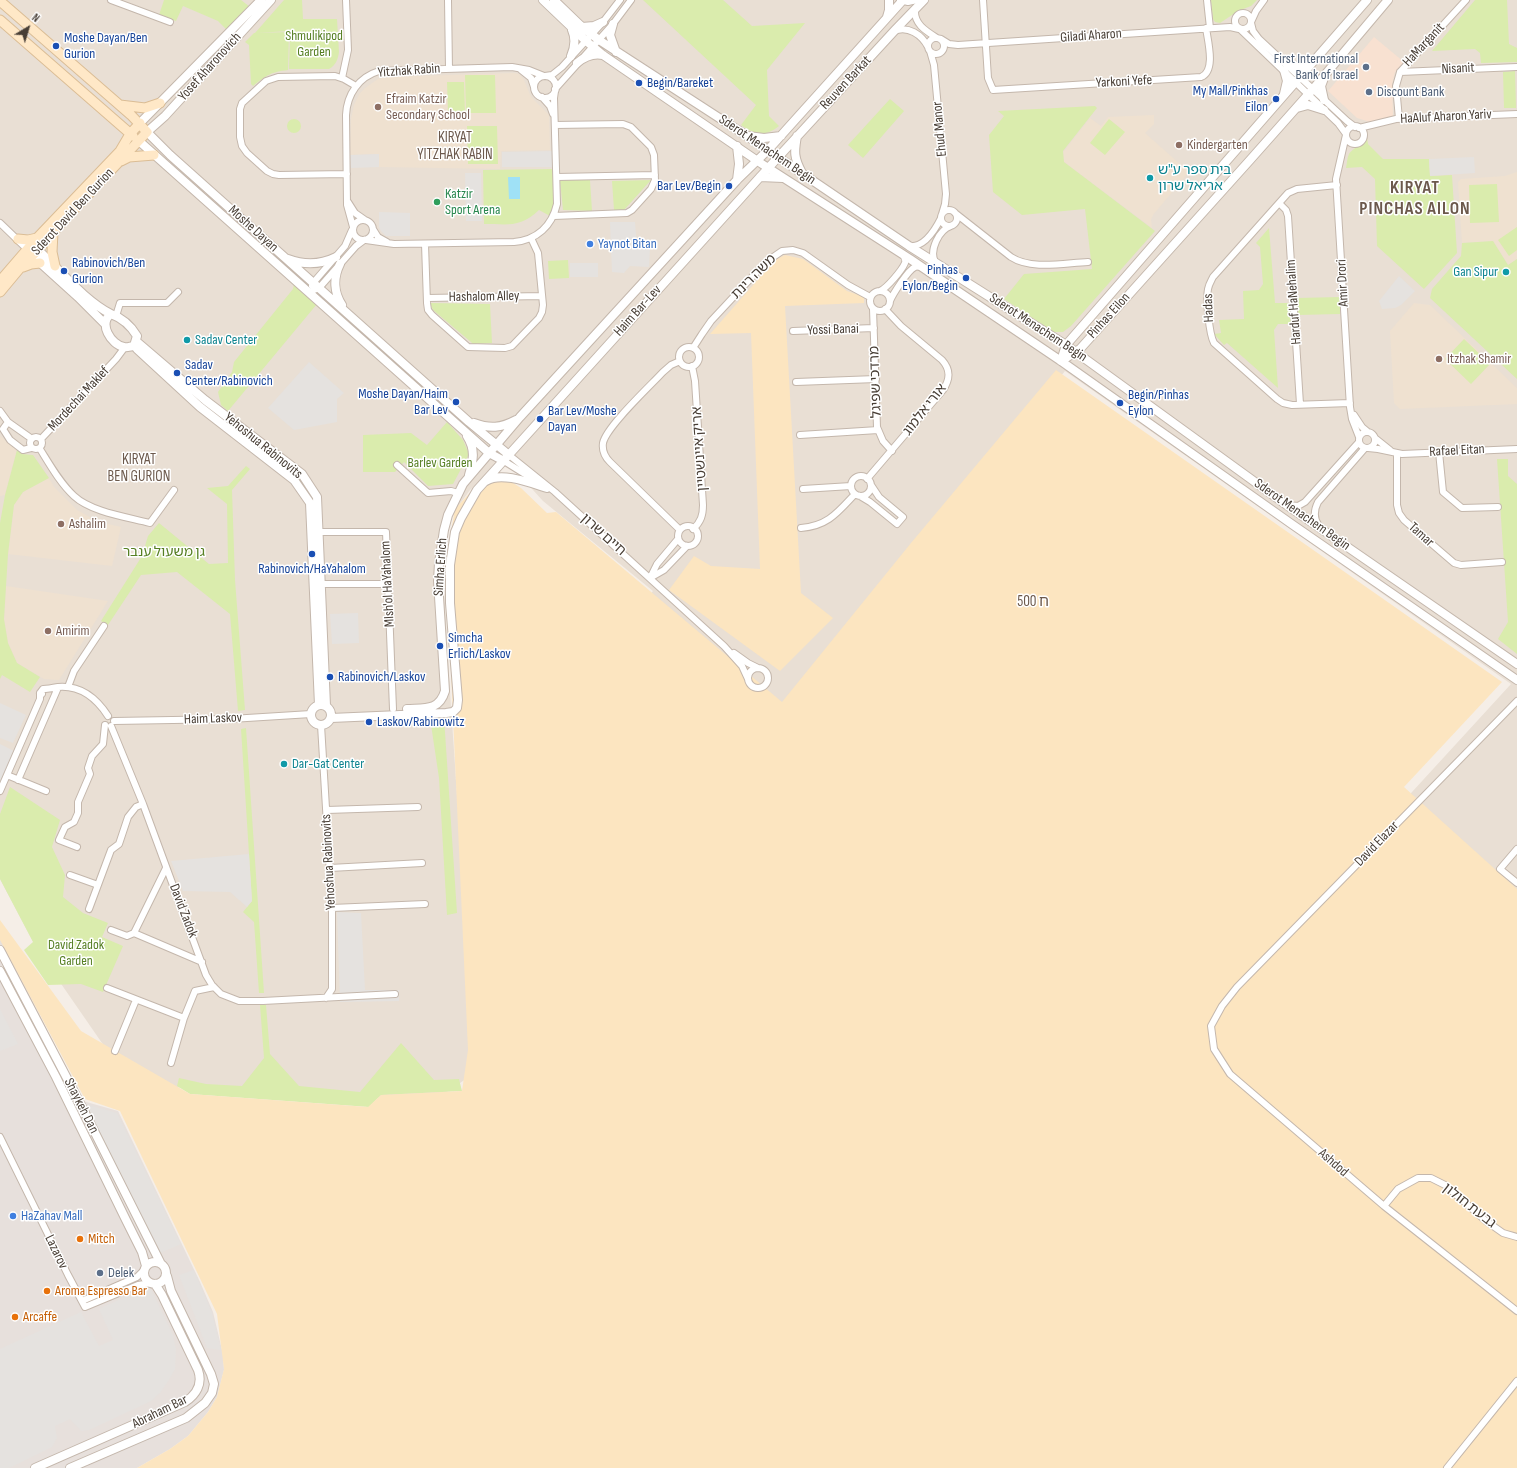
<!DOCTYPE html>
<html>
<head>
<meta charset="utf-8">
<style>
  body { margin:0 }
  #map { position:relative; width:1517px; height:1468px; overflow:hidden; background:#f5eee7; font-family:"Sofia Sans Condensed",sans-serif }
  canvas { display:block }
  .north { position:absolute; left:8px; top:8px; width:40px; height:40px; -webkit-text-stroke:3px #fff; paint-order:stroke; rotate:38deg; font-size:11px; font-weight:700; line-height:16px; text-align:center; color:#483e35 }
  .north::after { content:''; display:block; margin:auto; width:14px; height:18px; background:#483e35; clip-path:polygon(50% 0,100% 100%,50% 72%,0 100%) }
</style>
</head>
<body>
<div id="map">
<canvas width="1517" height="1468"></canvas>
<div class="north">N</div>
</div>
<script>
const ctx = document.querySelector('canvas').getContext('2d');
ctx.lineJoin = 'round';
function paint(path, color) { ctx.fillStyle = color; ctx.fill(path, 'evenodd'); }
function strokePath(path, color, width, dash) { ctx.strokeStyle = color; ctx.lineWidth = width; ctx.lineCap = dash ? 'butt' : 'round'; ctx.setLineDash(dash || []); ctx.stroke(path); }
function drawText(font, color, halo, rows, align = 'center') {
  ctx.font = font + ' "Sofia Sans Condensed","Noto Sans Hebrew",sans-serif'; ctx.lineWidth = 3; ctx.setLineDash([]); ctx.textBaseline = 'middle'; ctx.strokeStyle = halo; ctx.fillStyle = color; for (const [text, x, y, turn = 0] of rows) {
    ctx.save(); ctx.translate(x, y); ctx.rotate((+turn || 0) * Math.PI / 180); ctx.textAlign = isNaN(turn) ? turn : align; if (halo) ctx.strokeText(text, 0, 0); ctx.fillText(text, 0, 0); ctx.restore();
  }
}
paint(new Path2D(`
  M0,0H1517V1335L1181,1044L1511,684L1065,371L791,720L647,598L653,591L543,501L504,458L470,490L449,519L442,553L451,707L476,1072L447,1092L418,1100L131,1085L37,949L0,879Z`), '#e9dfd4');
paint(new Path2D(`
  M1374,37L1404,62L1395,72L1392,84L1393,116L1370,122L1357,118L1328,91Z`), '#f8e1d1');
paint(new Path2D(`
  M0,936L83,1101L118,1111L200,1282L213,1312L223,1354L224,1370L217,1397L208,1412L188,1436L170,1449L137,1468H0Z`), '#e7e0dc');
paint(new Path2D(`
  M514,73L519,74L524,80L531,97L549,115L550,150L501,151L500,169L379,167L378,154L350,155L351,119L354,105L360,93L365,88L378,79L385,77Z
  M1154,115V124L1145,133L1189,172L1153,215L1151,220L1152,228L1064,162L1063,152L1090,118L1101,126L1108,117Z
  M1517,172V259L1508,265L1493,241L1462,243L1458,182L1461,179L1505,176Z
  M1414,303L1430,305L1517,388V404L1400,409L1394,403L1390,331Z
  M0,436L17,450L5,495L0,496Z
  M49,478L54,487L77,510L99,522L121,527L112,566L8,554L14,505L23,492Z
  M6,586L108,601L59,680L44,679L17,663L8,643L4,619Z`), '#efe1d0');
paint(new Path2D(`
  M164,0H241L250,7L227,30L218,21L183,6L176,21L159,15Z
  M284,0H302L303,19H337L339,52C338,59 336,65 329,69H289L290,31L255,33Z
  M643,0H723L752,26L805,23L767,70L769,116L779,126C766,137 755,135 741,125L756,105Z
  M1211,0H1257L1251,6L1238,11L1220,23L1215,22L1213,19Z
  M1475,0H1507L1509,44L1517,48V62L1481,63L1480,53L1475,49L1432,51Z
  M289,32L288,70C271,72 267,75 253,86L251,84L249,45L245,42L254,33Z
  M1515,71L1516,108H1504L1503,72Z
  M465,75H495L496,113H466Z
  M447,82H464L465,113H448Z
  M890,99L904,111L863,158L848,145Z
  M1095,106L1097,108L1063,151L1064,162L1155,231L1071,326L1063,332H1054L1004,299L1024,274L1092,269L1085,209L1022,215L993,192L989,135L1004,116L998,111Z
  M287 126a7 7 0 1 1 14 0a7 7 0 1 1-14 0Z
  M1109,119L1125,132L1105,155L1090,143Z
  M467,126H497L498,164H468Z
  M1367,138L1368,144L1383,159H1429L1430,176L1452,175L1457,253L1424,289L1377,246L1375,179L1362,167L1346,168C1347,163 1347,158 1349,154C1353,147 1363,146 1367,138Z
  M554,169V201L550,216L539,210C520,228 509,224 484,224L483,170Z
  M562,180H590L592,211L563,210L560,181Z
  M651,180L624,210H614L612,181Z
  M1497,184L1499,222L1470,223L1469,185Z
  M1517,227V250L1509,256L1498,240Z
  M1269,228L1275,303H1290L1291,324H1278L1274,330L1278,388L1227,343L1224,345L1214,334L1221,333L1219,320L1244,319L1243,291L1259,290L1263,284L1260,247L1256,243Z
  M1493,241L1508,265L1517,259V379L1430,298L1432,289L1461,256L1462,243Z
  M568,260L569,278L549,279L548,261Z
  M294,284L317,304L228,411L221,405L218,392L232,372L234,362L293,289Z
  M1340,297V314L1298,315L1297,298Z
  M430,303L490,304L492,343L473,344L471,342L433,310Z
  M1464,339L1490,364L1471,384L1445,359Z
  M447,422L463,440L469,454L453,484L428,486L404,462L395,472H363V435L411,433L427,445Z
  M17,450L22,454L33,455L49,478L23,492L14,505L8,554L4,619L8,643L17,663L40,677L30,692L2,675L0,679V523L5,495Z
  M1497,459H1508V476L1517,484V654L1498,639L1508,622Z
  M246,466L250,469L232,490L235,580L245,710L238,711L230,614L177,572L141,575L108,625L101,621L142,556L148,536L159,523L209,564L228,563L227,504L207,488L228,486Z
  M444,717L457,913L447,915L439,778L430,718Z
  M246,728L264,993H259L254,922L243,912L252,901L241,729Z
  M10,787L60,820L52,847L65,875L63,897L83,913L108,923L102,937L123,946L103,992L81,984L48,985L24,950L33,942L0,879V814Z
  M260,1005H266L270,1054L299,1086L360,1092L401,1043L434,1080L459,1079L462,1091L381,1095L369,1107L190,1094L177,1086L179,1078L206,1084L242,1086L264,1058Z`), '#daecad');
paint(new Path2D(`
  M785,255L803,259L847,291L864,297V303L785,306L801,593L833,618L780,671L669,590L694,556L711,566L760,569L751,333L710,334L775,260Z
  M1056,370L1502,682L1404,787L1517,889V1468H137L170,1449L188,1436L208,1412L217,1397L224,1369L217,1314L120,1111L85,1099L0,940V920L81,1031L190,1094L368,1107L381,1095L462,1091L468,1050L446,561L455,509L478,484L507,479L521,488L547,513L556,512L782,702L911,543Z`), '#fce5c0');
paint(new Path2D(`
  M552,151V167H502V152Z
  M379,154V167L351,168L350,155Z
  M1474,157L1475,173L1430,176L1429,159Z
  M465,173H481L482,221H466Z
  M379,212L410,213V236H386L381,231L379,227Z
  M610,222H635L637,248H650L649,267L630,266L624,273L612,272Z
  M570,263H598V277H570Z
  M1399,276L1415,291L1401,305L1395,308L1382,309L1379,301Z
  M309,362L344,393L337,399V422L294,430L268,408Z
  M358,613L359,643L332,644L330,614Z
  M0,703L26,715L13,743L0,738Z
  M0,744L18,753L0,796Z
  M249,854L252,901L247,907L230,892L183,891L171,861Z
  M337,912L361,913L365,990H399V1001L340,1002Z
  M0,1009L18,1044L0,1051Z
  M84,1104L117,1113L181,1244L158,1254Z
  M194,1270L212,1313L221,1350L207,1348L179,1275Z
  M144,1288L151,1289L173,1335L176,1349L175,1369L169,1380L160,1393L151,1401L89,1430L81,1431L70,1419L55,1426L57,1438L52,1447L9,1468H0V1349L81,1312L99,1346L113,1340L99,1309Z`), '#e5e2df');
paint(new Path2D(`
  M508,177H520V199H509Z`), '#9fe1f6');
const minor = new Path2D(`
  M111,0L170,22
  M448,0L449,69
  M900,0L908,2L917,0
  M983,0L988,78L993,90L1201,77C1216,71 1208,42 1206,28
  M1207,0L1210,28
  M915,10C914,24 926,31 937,38
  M1235 21a8 8 0 1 1 16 0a8 8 0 1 1-16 0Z
  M1251,22L1256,11L1264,0
  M1251,23L1253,31L1259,39L1347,121L1355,127
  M1241,30L1338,123L1346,134
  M894,31C908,25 922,35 928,47
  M928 46a8 8 0 1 1 16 0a8 8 0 1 1-16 0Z
  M941,39L949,44L958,45L1230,27L1239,29
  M930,51L934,65L946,194L945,204L942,214
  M521,70L531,78L534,87
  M1400,72L1517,67
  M545,76L552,75L562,67L603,22L620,0
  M534 87a11 11 0 1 1 22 0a11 11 0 1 1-22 0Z
  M342,78L348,50L346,0
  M555,89L613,24L631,0
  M542,97L550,106L553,114
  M1399,119L1396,86L1400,72L1466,0
  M1346 135a9 9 0 1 1 18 0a9 9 0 1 1-18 0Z
  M1359,128L1396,119L1517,114
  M1346,135L1336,179L1350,407L1352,419L1359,437
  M347,174L279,175L273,174L267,171L247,153L242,146L240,137V109L242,103L266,81L278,77L335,76L344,79L356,86
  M557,177L655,175
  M1337,185L1297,189L1288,193L1213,277C1211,281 1209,284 1208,289C1206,299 1209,334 1214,343L1277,399L1283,403L1292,405L1350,403
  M348,202L355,213L365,220
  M1279,203L1286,210L1288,216L1300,404
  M941 218a8 8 0 1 1 16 0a8 8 0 1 1-16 0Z
  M955,213L1011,257C1031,270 1064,263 1088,262
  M554,216L627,213L632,210L651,189L655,180L654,155L651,147L631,127L623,124L555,125
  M353 230a10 10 0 1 1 20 0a10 10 0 1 1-20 0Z
  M0,223L27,249
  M353,227L347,205L346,115C347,94 359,77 379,71L512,67L529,70L544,76
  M373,229L378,237L387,242
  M366,240L394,244L514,242C537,240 552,226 557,204L554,98L555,91
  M425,244L427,303L428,310L432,315L468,347L505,348L512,346L539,318L542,312L543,305L538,253L531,238
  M909,246C924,248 935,230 941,218
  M935,262C929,250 939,230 951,226
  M312,286L313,283L345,246L352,230
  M880,291C887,288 902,270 905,263C906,259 905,257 902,254
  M870 301a10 10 0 1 1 20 0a10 10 0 1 1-20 0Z
  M309,292L319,288L356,246L364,240
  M427,298L542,296
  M890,301C893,294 908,270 915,267C918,266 919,266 922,267
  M873,309L877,427L883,441L892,451
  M116,316L120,303H167L178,292
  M793,331L874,328
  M679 357a10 10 0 1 1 20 0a10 10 0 1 1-20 0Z
  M693,348L702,334L711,321L766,262L782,251L793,250L803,253L848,285L870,297
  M692,366L695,381L703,505C703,515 701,522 693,529
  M796,382L876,379
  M0,411L8,422
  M1354,415L1362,427L1368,432
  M1359 440a8 8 0 1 1 16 0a8 8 0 1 1-16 0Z
  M800,435L878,430
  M30 443a6 6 0 1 1 12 0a6 6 0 1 1-12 0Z
  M1375,438L1390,450
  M41,439L116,359L125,347
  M31,448L23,450L10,440L3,429L8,422L32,439
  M1368,448L1378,449L1402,454L1517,449
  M40,449C50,465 60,483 74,496C91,512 127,517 150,523L174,490
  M1439,452L1443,492L1462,508L1498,507
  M1397,453V505L1399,513L1404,520L1454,563L1461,565L1502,562
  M509,455L555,492L724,646L742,666L748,679
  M504,461L536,481
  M397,465L428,493L451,491L458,493
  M851 486a10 10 0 1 1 20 0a10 10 0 1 1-20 0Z
  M867,479L943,390C950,379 951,370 942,360L901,326L885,309
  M803,489L851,486
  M860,496L870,502L897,524L903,517L879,497L871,485
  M1288,505L1298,506L1305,502L1359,442
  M1319,526C1313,518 1314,510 1318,502L1365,448
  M678 536a10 10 0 1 1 20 0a10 10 0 1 1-20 0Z
  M801,528C828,526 838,512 855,494
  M680,530L610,462C605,457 602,450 603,443C606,427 650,386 663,372L671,365L680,361
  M315,532H386L393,709
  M650,578L664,570L687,546
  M650,578L657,564L678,539
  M321,584H388
  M734,653L748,663L758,668
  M748 678a10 10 0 1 1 20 0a10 10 0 1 1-20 0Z
  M68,687L74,671L104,626
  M42,694L40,693L43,689C48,689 53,688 58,687C81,685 97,699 108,716
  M1517,701L1237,987L1222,1006L1211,1026L1214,1049L1230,1074L1384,1206L1517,1311
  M114,721L231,719L311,714
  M321,725L332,908V989L326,998
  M111,726L143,804L206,975L212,985L221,994L239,1001H263L395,994
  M7,775L46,791
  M18,780L57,690
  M0,791L40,699V693
  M327,810L418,807
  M77,847L59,840L65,827L74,822L78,813V802L90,774L88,768L92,756L103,744L105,725
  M1517,849L1500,869L1517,883
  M330,868L422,863
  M70,875L98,885
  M332,908L425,904
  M89,909L111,850L119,844L128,817L136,807L143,804
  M111,930L127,936L134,933L166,868
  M134,933L202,962
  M107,988L184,1018L195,991L214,987
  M115,1051L136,1000
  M171,1063L184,1018
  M0,1137L68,1275L85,1307L138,1285L151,1283
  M1384,1206L1398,1189L1418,1178H1431L1445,1185L1486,1221L1503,1233L1517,1237
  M82,1301L137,1277L144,1270
  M1447,1468L1517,1381`);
const tertiary = new Path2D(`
  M271,0L165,116L147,132L170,155L469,422L509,455
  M543,0L586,41L603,55L762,164L910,259L1061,361L1293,525L1517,680
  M554,0L582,27L599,40L747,136L909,246L1066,345L1288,506L1517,664
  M887,17L889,10V0
  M613,24L610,35L616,52
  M582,27L594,26L603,22
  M571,56C575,47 576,39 572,30
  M1284,62L1300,67L1310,65
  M577,63C584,57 593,53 603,55
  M1284,70L1287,81L1284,94
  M1324,78L1321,86L1324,100
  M1297,108L1308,105L1324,110
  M140,123L261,0
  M748,136L764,138L781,136
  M797,136C794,152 794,158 802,173
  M139,141L489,453L504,461
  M737,146L739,164L737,180
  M760,177L783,178
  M32,250H38C61,271 84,300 111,314
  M36,259L78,297L105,324
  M288,259C304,265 320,265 336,257
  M340,264C333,278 334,293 342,305
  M111,314C122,318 131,326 137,336L134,346C131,346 127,348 124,347C111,345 98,323 111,314Z
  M136,341L205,400L302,474L317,497L326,706
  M137,349L200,407L294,480L310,503L319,705
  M1061,361L1080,349L1250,160L1313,89L1388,0
  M1061,361L1066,345L1080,329L1367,0
  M474,423C490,429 501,428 516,420
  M467,436C476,450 473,461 469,475
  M486,481C501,471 531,483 547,488
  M311 715a10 10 0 1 1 20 0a10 10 0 1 1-20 0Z
  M407,709C425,708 439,711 445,691L438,581L439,563L444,530L448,515L463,484L520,417L737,180L768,150L903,0
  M331,718L446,713L453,712L457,708L458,700L450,603V565L455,532L461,518L477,490L760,177L896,29L924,0
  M0,950L82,1107L160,1262
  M0,971L56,1077L126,1220L142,1252L146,1266
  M144 1273a11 11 0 1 1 22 0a11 11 0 1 1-22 0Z
  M35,1468L185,1402C196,1395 203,1384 198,1370L162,1295L155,1284
  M70,1468L186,1418L205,1403L212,1393L214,1384L211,1374L171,1291L167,1276`);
const secondary = new Path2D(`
  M0,1L131,115L147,132L53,232L38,250L20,268L0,292
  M0,20L133,136
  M120,105L145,108L160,103
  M121,161L129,157L154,155
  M53,232L52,252L55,266
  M18,239L28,240L37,238
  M23,267L31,264L40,263
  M0,281L37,238L120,151L130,134L140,123`);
strokePath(minor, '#c4b7ac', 8);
strokePath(tertiary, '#c4b7ac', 10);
strokePath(secondary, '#dbbd95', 11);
strokePath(minor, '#fff', 6);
strokePath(tertiary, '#fff', 8);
strokePath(secondary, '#ffe8c7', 9);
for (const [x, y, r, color] of [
  [56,46,4,"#1a4fb4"],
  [1366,67,4,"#5c6f8a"],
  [639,83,4,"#1a4fb4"],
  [1369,92,4,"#5c6f8a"],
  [1276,99,4,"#1a4fb4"],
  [378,107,4,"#8d6e63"],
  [1179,145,4,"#8d6e63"],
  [1150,178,4,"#0f9aa8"],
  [729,186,4,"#1a4fb4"],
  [437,202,4,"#2e9e5b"],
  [590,244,4,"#3f7fe0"],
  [64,271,4,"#1a4fb4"],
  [1506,272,4,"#0f9aa8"],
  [966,278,4,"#1a4fb4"],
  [187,340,4,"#0f9aa8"],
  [1439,359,4,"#8d6e63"],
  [177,373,4,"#1a4fb4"],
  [456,402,4,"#1a4fb4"],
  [1120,403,4,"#1a4fb4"],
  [540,419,4,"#1a4fb4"],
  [61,524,4,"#8d6e63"],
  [312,554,4,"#1a4fb4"],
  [48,631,4,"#8d6e63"],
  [440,646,4,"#1a4fb4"],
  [330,677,4,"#1a4fb4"],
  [369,722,4,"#1a4fb4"],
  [284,764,4,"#0f9aa8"],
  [13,1216,4,"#3f7fe0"],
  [80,1239,4,"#e8710a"],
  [100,1273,4,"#5c6f8a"],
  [47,1291,4,"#e8710a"],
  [15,1317,4,"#e8710a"]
]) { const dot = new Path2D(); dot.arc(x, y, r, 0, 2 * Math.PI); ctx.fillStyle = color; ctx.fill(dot); strokePath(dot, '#fff', 1.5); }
drawText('14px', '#567f23', '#fff', [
  ["Shmulikipod",314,36],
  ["Garden",314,52],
  ["Barlev Garden",440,463],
  ["גן משעול ענבר",164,552],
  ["David Zadok",76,945],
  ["Garden",76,961]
]);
drawText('14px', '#483e35', '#fff', [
  ["Giladi Aharon",1091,36,-4],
  ["HaMarganit",1424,45,-47],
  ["Yosef Aharonovich",210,67,-48],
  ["Nisanit",1458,69,-3],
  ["Yitzhak Rabin",409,71,-4],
  ["Yarkoni Yefe",1124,82,-3],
  ["Reuven Barkat",846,83,-47],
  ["HaAluf Aharon Yariv",1446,117,-3],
  ["Ehud Manor",940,129,-95],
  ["Sderot Menachem Begin",767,150,34],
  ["Sderot David Ben Gurion",73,212,-47],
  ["Moshe Dayan",253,229,42],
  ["משה רינת",754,277,-45],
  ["Amir Drori",1343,283,-93],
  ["Hashalom Alley",484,297,-1],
  ["Harduf HaNehalim",1294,302,-94],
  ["Hadas",1209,308,-92],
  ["Haim Bar-Lev",638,311,-48],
  ["Pinhas Eilon",1109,316,-48],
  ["Sderot Menachem Begin",1038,328,33],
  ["Yossi Banai",833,330,-2],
  ["מרדכי שפיגל",876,382,-92],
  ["Mordechai Maklef",79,399,-47],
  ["אורי אלמוג",925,410,-52],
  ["Yehoshua Rabinovits",263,446,39],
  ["אריק איינשטיין",700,449,-94],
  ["Rafael Eitan",1457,451,-3],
  ["Sderot Menachem Begin",1302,515,35],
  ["חיים שרון",603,535,42],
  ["Tamar",1421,535,42],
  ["Simha Erlich",441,567,-86],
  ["MIsh'ol HaYahalom",388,584,-93],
  ["Haim Laskov",213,719,-2],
  ["David Elazar",1377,844,-46],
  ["Yehoshua Rabinovits",329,862,-93],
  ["David Zadok",183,911,69],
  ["Shaykeh Dan",81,1106,63],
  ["Ashdod",1333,1163,41],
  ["גבעת חולון",1469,1206,38],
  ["Lazarov",56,1252,64],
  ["Abraham Bar",160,1412,-26]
]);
drawText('14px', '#164399', '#fff', [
  ["Moshe Dayan/Ben",64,38],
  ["Gurion",64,54],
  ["Begin/Bareket",647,83],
  ["My Mall/Pinkhas",1268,91,"right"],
  ["Eilon",1268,107,"right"],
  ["Bar Lev/Begin",721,186,"right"],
  ["Rabinovich/Ben",72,263],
  ["Gurion",72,279],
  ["Pinhas",958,270,"right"],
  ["Eylon/Begin",958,286,"right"],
  ["Sadav",185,365],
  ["Center/Rabinovich",185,381],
  ["Moshe Dayan/Haim",448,394,"right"],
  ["Bar Lev",448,410,"right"],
  ["Begin/Pinhas",1128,395],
  ["Eylon",1128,411],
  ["Bar Lev/Moshe",548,411],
  ["Dayan",548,427],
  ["Rabinovich/HaYahalom",312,569,"center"],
  ["Simcha",448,638],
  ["Erlich/Laskov",448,654],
  ["Rabinovich/Laskov",338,677],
  ["Laskov/Rabinowitz",377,722]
], 'left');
drawText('14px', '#4e5e75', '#fff', [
  ["First International",1358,59,"right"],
  ["Bank of Israel",1358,75,"right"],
  ["Discount Bank",1377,92],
  ["Delek",108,1273]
], 'left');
drawText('14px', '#785e54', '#fff', [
  ["Efraim Katzir",386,99],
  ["Secondary School",386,115],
  ["Kindergarten",1187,145],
  ["Itzhak Shamir",1447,359],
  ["Ashalim",69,524],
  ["Amirim",56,631]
], 'left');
drawText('14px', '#0d838f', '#fff', [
  ["בית ספר ע''ש",1158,170],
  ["אריאל שרון",1158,186],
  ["Gan Sipur",1498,272,"right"],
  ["Sadav Center",195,340],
  ["Dar-Gat Center",292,764]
], 'left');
drawText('14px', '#27864d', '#fff', [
  ["Katzir",445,194],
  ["Sport Arena",445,210]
], 'left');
drawText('14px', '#366cbe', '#fff', [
  ["Yaynot Bitan",598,244],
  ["HaZahav Mall",21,1216]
], 'left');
drawText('14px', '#c56008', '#fff', [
  ["Mitch",88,1239],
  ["Aroma Espresso Bar",55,1291],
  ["Arcaffe",23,1317]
], 'left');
drawText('15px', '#6c594c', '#fff', [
  ["KIRYAT",455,138],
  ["YITZHAK RABIN",455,155],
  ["KIRYAT",139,460],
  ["BEN GURION",139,477],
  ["ח 500",1033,602]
]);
ctx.letterSpacing = '1px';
drawText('bold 18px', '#6c594c', '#fff', [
  ["KIRYAT",1415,188],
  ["PINCHAS AILON",1415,209]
]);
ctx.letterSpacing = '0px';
</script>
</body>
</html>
